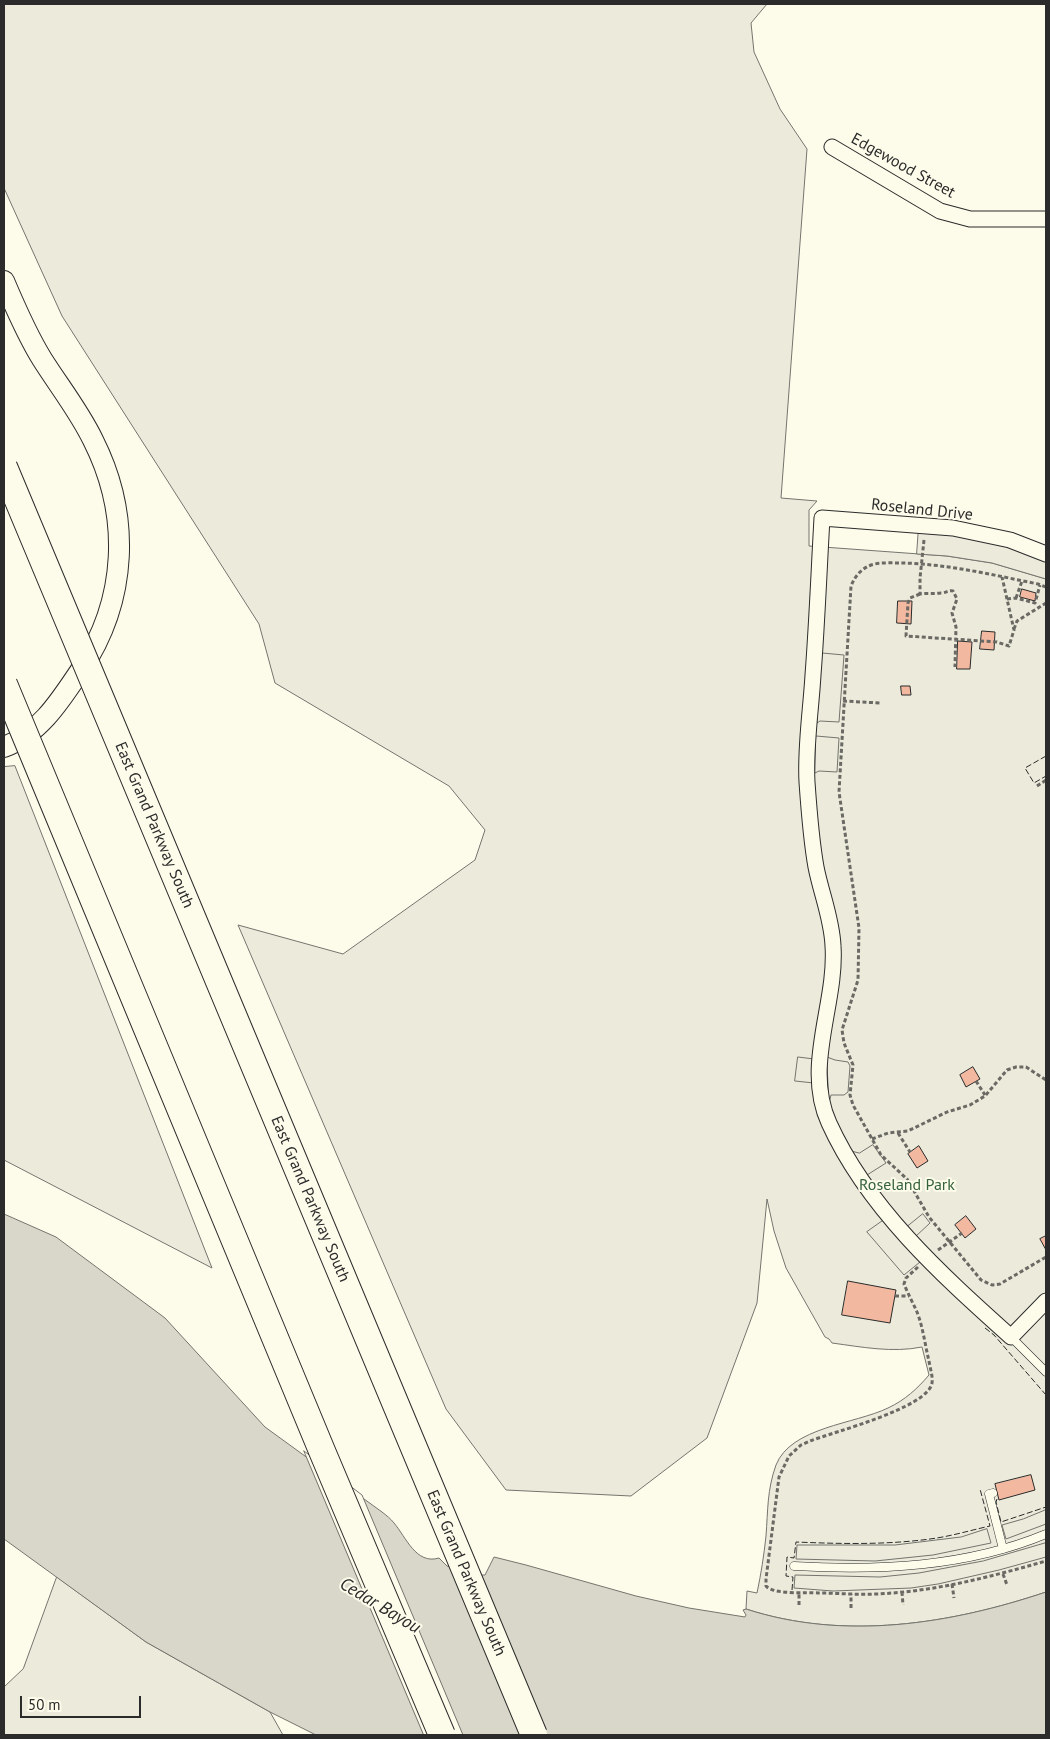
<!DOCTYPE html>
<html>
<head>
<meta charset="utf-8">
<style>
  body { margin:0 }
  #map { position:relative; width:1050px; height:1739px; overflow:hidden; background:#fdfbea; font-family:"PT Sans",sans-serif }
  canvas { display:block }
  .frame { position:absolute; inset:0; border:5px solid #2b2b2b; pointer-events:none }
  .scale { position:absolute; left:20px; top:1696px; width:121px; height:22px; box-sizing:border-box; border:2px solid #2b2b2b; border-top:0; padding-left:6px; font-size:15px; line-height:18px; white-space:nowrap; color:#2b2b2b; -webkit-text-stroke:4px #fdfbea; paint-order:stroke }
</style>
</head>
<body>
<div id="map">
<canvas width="1050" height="1739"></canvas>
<div class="frame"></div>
<div class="scale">50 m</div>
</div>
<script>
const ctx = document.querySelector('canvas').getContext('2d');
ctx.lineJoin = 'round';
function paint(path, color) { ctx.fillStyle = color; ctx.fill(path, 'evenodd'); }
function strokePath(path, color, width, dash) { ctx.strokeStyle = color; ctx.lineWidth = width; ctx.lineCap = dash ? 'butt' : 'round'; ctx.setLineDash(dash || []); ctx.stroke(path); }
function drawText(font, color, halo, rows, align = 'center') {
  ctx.font = font + ' "PT Sans",sans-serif'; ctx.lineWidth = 4; ctx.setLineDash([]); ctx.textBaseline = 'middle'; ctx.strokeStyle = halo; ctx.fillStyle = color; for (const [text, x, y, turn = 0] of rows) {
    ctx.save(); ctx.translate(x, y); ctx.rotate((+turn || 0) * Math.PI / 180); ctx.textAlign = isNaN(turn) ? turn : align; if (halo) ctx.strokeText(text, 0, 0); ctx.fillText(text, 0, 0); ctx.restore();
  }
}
const green = new Path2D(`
  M4,4H767L751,23L754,52L780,109L807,149L781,498L817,501L809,510V546L947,556L992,563L1046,579V1592C951,1624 844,1641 746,1609L747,1591L757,1593C761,1574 764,1555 766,1536C768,1510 767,1490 776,1465C791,1427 855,1424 888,1408C905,1400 917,1389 929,1375L922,1347C892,1353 862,1347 832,1343L829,1339L825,1337L786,1268L774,1231L767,1199L757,1303L707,1438L631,1496L506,1490L446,1409L238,925L343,954L475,860L485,830L449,786L275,683L259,624L62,316L4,188Z
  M15,766L212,1268L4,1160V767Z
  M57,1577L146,1642L270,1712L283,1735H4V1687L23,1669Z`);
paint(green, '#ecebdb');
strokePath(green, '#74746e', 1);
const parking = new Path2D(`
  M919,526L1046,554V579L992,563L947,556L917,554Z
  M822,653L844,655L839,722L820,721L817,723Z
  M816,736L839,738L837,772L819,771L815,773Z
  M798,1057L814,1059V1083L795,1081Z
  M827,1057L835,1060L848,1062L850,1066L848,1092L844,1095H831L829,1103Z
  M873,1145L886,1163L867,1175L851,1151L859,1153Z
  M923,1214L930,1223L915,1237L907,1227Z
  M884,1220L920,1262L904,1275L867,1232Z
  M1046,1510V1524L1006,1539L1002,1525L1023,1519Z
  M987,1529L991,1543L933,1555L875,1561L796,1559L797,1545H895L961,1537Z
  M1046,1543V1557L999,1570L938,1584L911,1588L833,1591L794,1588L795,1575L880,1577L919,1573L983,1561Z`);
paint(parking, '#eceadb');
strokePath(parking, '#74746e', 1);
const water = new Path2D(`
  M4,1214L56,1237L165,1318L265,1427L382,1512C386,1515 391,1519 394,1523C406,1537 416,1565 439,1558L447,1566L474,1575H485L494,1557L526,1565L636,1596L689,1608L745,1617L746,1615L743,1610L746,1609C844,1641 951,1624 1046,1592V1735H316L270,1712L146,1642L4,1539Z`);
paint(water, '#d8d7c9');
strokePath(water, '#74746e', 1);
const pier = new Path2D(`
  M304,1451L362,1495L463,1735H424Z`);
paint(pier, '#fdfbea');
strokePath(pier, '#74746e', 1);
const building = new Path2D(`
  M1022,589L1036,593L1035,601L1020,597Z
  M898,601H912L911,624L897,623Z
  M982,631L995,632L994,650L980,649Z
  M958,641L972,642L970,669H957Z
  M901,686H910L911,695H902Z
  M973,1067L980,1079L966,1087L960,1075Z
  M919,1146L928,1161L917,1168L908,1154Z
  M966,1216L976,1229L965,1238L955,1225Z
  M1046,1236V1250L1040,1239Z
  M848,1281L896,1290L890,1323L842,1315Z
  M1031,1475L1035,1490L999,1500L995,1484Z`);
paint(building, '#f2b8a0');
strokePath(building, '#2b2b2b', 1);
const lane = new Path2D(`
  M1011,1337L1046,1372
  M993,1493L989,1494L1003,1549
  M794,1566C878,1571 967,1567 1046,1534`);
const street = new Path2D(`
  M832,147L940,211L970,219H1046
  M1046,554L1010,540L953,528L822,518C819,570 817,623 813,675C811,710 805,747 807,782C809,811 811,839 816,867C821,893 832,919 833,946C837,1004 803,1066 829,1123C868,1209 942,1275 1011,1337L1046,1301`);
const secondary = new Path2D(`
  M4,281C15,307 27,335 42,359C59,386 79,411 93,440C131,515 128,600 80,671C60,701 39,734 4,747`);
strokePath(lane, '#2b2b2b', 9);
strokePath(street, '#2b2b2b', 17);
strokePath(secondary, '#2b2b2b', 22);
strokePath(new Path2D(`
  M924,540L920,578V594C927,593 934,594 941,593C946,593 948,590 953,591L957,599L952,613L956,627L955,667
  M1046,587L1038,584C993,575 948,564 902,563C892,563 880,562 871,565C861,569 855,576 851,586L839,792L859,928L858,980L842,1030L844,1043L853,1065L850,1095L853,1105L881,1155L907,1179L929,1217L981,1280L992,1285L1000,1284L1046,1257
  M920,594L910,598L908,603L906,636L997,642L1009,646L1014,630L1002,577
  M1016,598L1022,581
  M1007,599L1016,598L1035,603L1040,585
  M1014,629L1017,621L1046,603
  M843,701L880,703
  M1037,786L1046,780
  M976,1081L985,1095
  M898,1133L910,1152
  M872,1139L888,1133L908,1131L947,1112L970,1105L985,1096L1007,1070L1016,1067H1026L1046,1080
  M938,1250L962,1233
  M918,1267L906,1278L904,1284C908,1294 913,1303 917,1312C923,1327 925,1345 929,1361C930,1368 933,1376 932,1383C928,1408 833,1432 810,1441L801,1445L789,1456L779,1477L766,1579V1586C774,1595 806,1592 818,1593C837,1593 856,1595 875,1594C933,1592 990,1577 1046,1561
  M895,1296H909
  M1003,1574L1007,1585
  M952,1584L954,1598
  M902,1592L903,1605
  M799,1605V1593
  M851,1608V1594`), '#6a6964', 3, [4, 2.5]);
strokePath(lane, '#fdfbea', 8);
strokePath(street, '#fdfbea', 15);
strokePath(secondary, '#fdfbea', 20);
const highwayBridge = new Path2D(`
  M4,467L534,1735
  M4,684L322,1451L442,1735`);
strokePath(highwayBridge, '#2b2b2b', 28, []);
strokePath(highwayBridge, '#fdfbea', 26);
strokePath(new Path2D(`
  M1046,756L1025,768L1034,783L1046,776
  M985,1328L994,1335L1046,1395
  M997,1499L996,1502L1001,1522L1046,1507
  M792,1590L793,1577L786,1576L787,1557L794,1558L796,1542C843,1544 891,1545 937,1538C955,1535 972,1530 990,1526L980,1489`), '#2b2b2b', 1, [6, 2.5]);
drawText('16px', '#2b2b2b', '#fdfbea', [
  ["Edgewood Street",903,166,29],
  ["Roseland Drive",922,510,6],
  ["East Grand Parkway South",154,825,67],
  ["East Grand Parkway South",310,1199,67],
  ["East Grand Parkway South",466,1573,67]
]);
drawText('16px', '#34623c', '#fdfbea', [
  ["Roseland Park",907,1185]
]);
drawText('italic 18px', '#2b2b2b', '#fdfbea', [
  ["Cedar Bayou",380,1606,31]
]);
</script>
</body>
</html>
